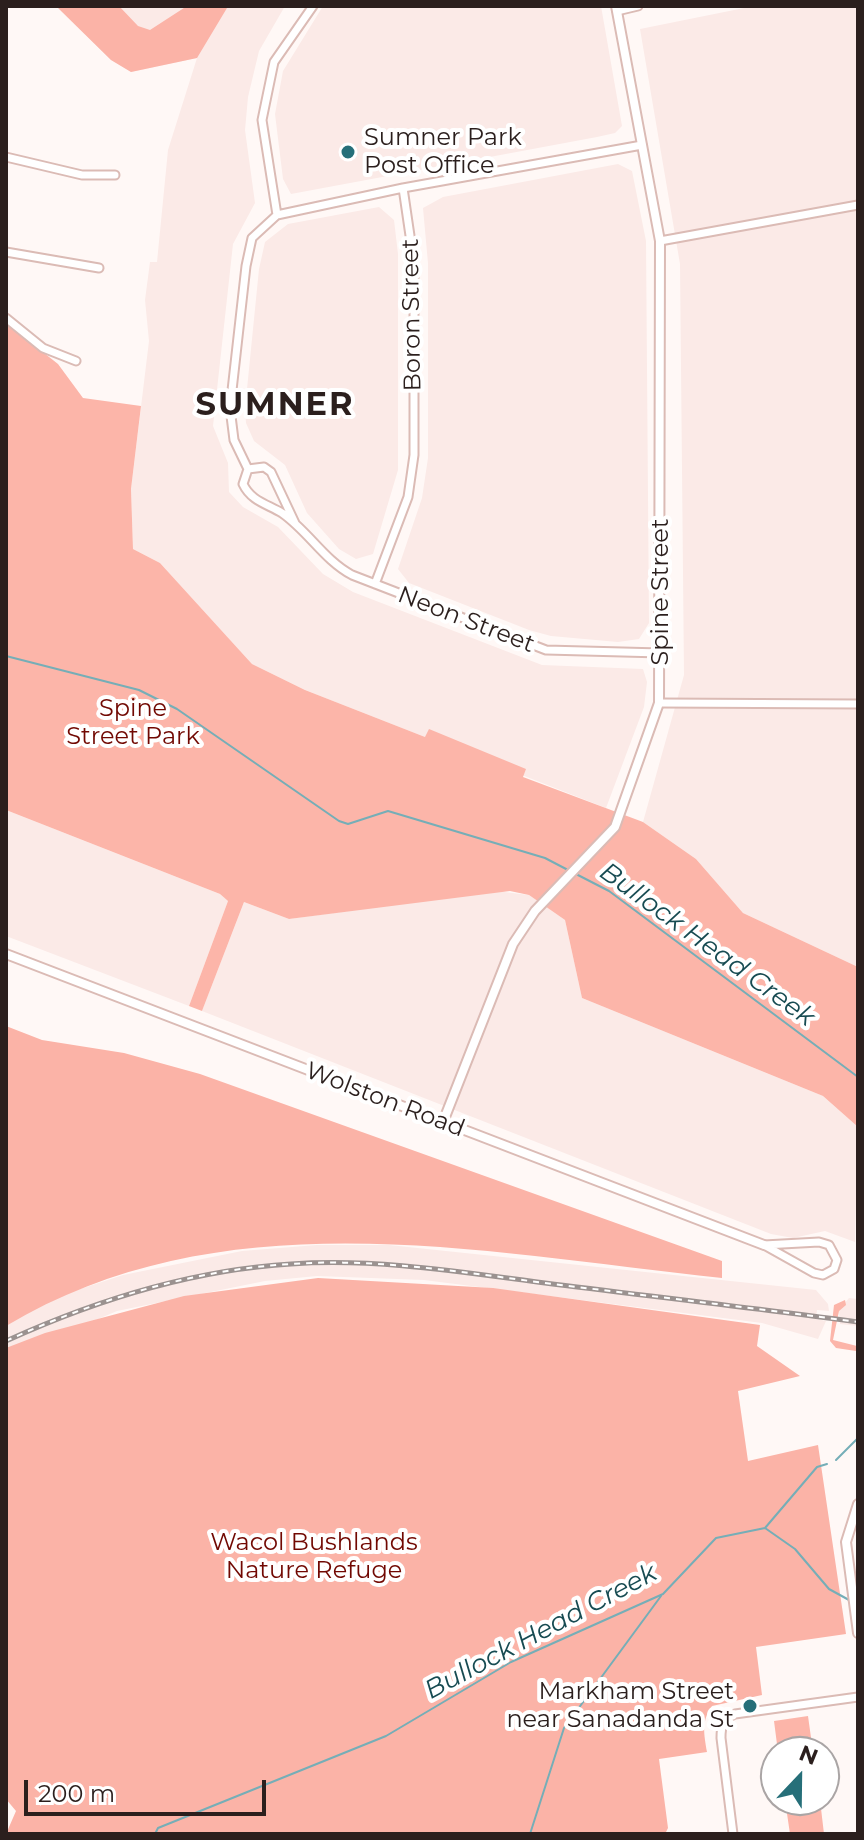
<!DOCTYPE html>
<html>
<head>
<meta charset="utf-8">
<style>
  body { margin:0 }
  #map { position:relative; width:864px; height:1840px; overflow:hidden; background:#fff8f6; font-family:Montserrat,sans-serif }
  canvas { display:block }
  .frame { position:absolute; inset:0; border:8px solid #2b1f1d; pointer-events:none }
  .north { position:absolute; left:760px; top:1736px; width:80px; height:80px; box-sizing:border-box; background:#fff; border:2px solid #aaa5a5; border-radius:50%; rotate:22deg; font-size:22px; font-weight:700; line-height:32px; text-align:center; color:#2b1f1d }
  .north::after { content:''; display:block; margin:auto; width:28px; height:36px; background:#266f79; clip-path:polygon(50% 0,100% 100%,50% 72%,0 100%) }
  .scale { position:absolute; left:24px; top:1780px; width:242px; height:36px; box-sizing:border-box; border:4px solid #2b1f1d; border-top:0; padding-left:10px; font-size:24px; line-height:28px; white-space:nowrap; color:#2b1f1d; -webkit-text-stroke:6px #fff; paint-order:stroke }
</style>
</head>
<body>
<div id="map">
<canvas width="864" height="1840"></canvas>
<div class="frame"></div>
<div class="north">N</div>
<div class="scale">200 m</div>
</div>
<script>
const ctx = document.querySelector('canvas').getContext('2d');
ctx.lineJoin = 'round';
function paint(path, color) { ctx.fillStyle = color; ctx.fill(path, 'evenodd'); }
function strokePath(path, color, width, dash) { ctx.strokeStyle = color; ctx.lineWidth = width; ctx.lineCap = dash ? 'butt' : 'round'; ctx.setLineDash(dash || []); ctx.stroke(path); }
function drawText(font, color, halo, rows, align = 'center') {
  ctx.font = font + ' Montserrat,sans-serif'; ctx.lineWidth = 8; ctx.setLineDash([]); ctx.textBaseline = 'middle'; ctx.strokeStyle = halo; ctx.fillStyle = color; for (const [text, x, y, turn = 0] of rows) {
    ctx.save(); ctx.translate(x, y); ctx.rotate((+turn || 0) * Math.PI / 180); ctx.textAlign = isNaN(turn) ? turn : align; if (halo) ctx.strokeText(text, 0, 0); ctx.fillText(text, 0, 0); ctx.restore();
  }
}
paint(new Path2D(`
  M56,6H285L259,51L248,97L245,130L255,203L233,244L213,426L228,463L229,492L243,507L278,527L323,574L353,592L542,665L643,669L647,682L644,707L606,808L305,690L252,664L160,563L133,549L131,489L149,341L145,300L150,262H157L168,150L197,58L131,72L111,60Z
  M323,6H601L622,126L615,133L597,137L291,194L283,179L275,114L283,71Z
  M754,6H858V967L743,913L696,859L643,822L684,675L680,264L640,29Z
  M618,164L632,171L646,241L649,623L639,639L618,642L551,636L529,630L409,583L398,569L422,498L428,458V263L423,208L443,197Z
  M379,207L394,220L398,254V470L373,554L356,559L339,549L307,513L285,465L254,441L246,423L245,409L259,269L265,242L288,224Z
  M6,810L220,894L228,901L189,1006L6,936Z
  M496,891L529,895L565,920L582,998L823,1096L858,1127L855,1242L825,1231L793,1238L771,1234L202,1011L244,902L289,919Z
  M317,1245H389L816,1290L828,1304L829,1311L817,1310L816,1319L826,1321L818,1339L762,1323L424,1280L317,1276L265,1281L117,1311L6,1358V1314L10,1312L123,1275L242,1251Z
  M849,1298L858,1299V1326L840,1324L839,1310Z`), '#fbeae7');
paint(new Path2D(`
  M6,323L58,364L83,398L141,406L131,489L133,549L160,563L252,664L305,690L425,737L429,729L526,769L523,777L643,822L696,859L743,913L858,967V1127L823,1096L582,998L565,920L529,895L510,891L289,919L244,902L202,1011L189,1006L228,901L220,894L6,810Z
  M845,1300L846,1305L839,1311L833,1340L857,1346L856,1351L836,1348L830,1341L834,1305Z
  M808,1716L813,1752H778L774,1721Z
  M785,1800H820L824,1834H790Z`), '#fcb5a9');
paint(new Path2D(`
  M56,6H119L138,26L150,30L187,6L227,8L197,58L131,72L111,60Z
  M6,1026L42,1040L124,1053L200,1074L722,1261V1278C485,1253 224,1195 6,1326Z
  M318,1278L493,1288L760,1325L757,1346L800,1376L738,1391L748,1461L818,1445L846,1634L756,1647L762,1695L712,1706C701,1721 704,1734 707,1752L659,1759L668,1828L665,1834H6L16,1811L6,1799V1348L45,1333L184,1296Z`), '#fbb3a7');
strokePath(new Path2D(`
  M6,656L139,690L177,709L339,821L348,824L388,811L545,858L568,870
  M574,873L609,891L858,1077
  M836,1460L858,1438
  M765,1528L795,1549L829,1589L849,1600
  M155,1834L158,1828L386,1736L511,1662L663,1594L716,1538L765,1528L817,1467L827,1464
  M530,1834L564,1728L661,1596`), '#75aeb7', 2);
const minor = new Path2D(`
  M617,11L638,6
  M6,157L82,175H115
  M277,215L262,120L274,62L313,6
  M660,241L858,205
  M6,252L99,268
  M6,318L43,348L76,361
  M248,469L234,440L230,408L246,266L252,238L277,215L403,188
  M295,523L271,472L264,467L248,469L243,484C251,501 267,504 282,513C308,531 324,560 352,575L546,650L661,653
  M375,584L408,497L414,455V263L403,188L642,145
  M659,703L858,704
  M819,1242L829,1245L837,1260L834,1269L823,1275L814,1273L764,1245Z
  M733,1834L721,1738C721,1725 723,1719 735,1714L858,1697`);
const tertiary = new Path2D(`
  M6,954L764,1245
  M443,1122L513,944L535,911L615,827L659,703L660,241L616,6
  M858,1504L846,1542L858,1633`);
strokePath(minor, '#dbbbb5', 11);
strokePath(tertiary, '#dbbbb5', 12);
strokePath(minor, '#fff', 7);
strokePath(tertiary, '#fff', 8);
const rail = new Path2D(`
  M6,1341C96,1300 191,1270 291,1264C376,1258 461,1272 545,1283C649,1296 754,1308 858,1322`);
strokePath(rail, '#9b9290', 5);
strokePath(rail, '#fff', 2, [6]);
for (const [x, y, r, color] of [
  [348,152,8,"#266f79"],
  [750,1706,8,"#266f79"]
]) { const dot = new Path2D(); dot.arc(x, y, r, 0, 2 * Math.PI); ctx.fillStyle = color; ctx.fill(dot); strokePath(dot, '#fff', 3); }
drawText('24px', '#2b1f1d', '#fff', [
  ["Sumner Park",364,138],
  ["Post Office",364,166],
  ["Markham Street",734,1692,"right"],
  ["near Sanadanda St",734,1720,"right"]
], 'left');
drawText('24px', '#2b1f1d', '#fff', [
  ["Boron Street",412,315,-91],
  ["Spine Street",661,592,-90],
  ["Neon Street",466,620,21],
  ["Wolston Road",385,1100,21]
]);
drawText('24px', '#710802', '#fff', [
  ["Spine",133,709],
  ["Street Park",133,737],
  ["Wacol Bushlands",314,1543],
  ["Nature Refuge",314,1571]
]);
drawText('italic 26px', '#174b52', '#fff', [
  ["Bullock Head Creek",707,945,36],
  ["Bullock Head Creek",541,1632,-28]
]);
ctx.letterSpacing = '2px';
drawText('bold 32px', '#2b1f1d', '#fff', [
  ["SUMNER",275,406]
]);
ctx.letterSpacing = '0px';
</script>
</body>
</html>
